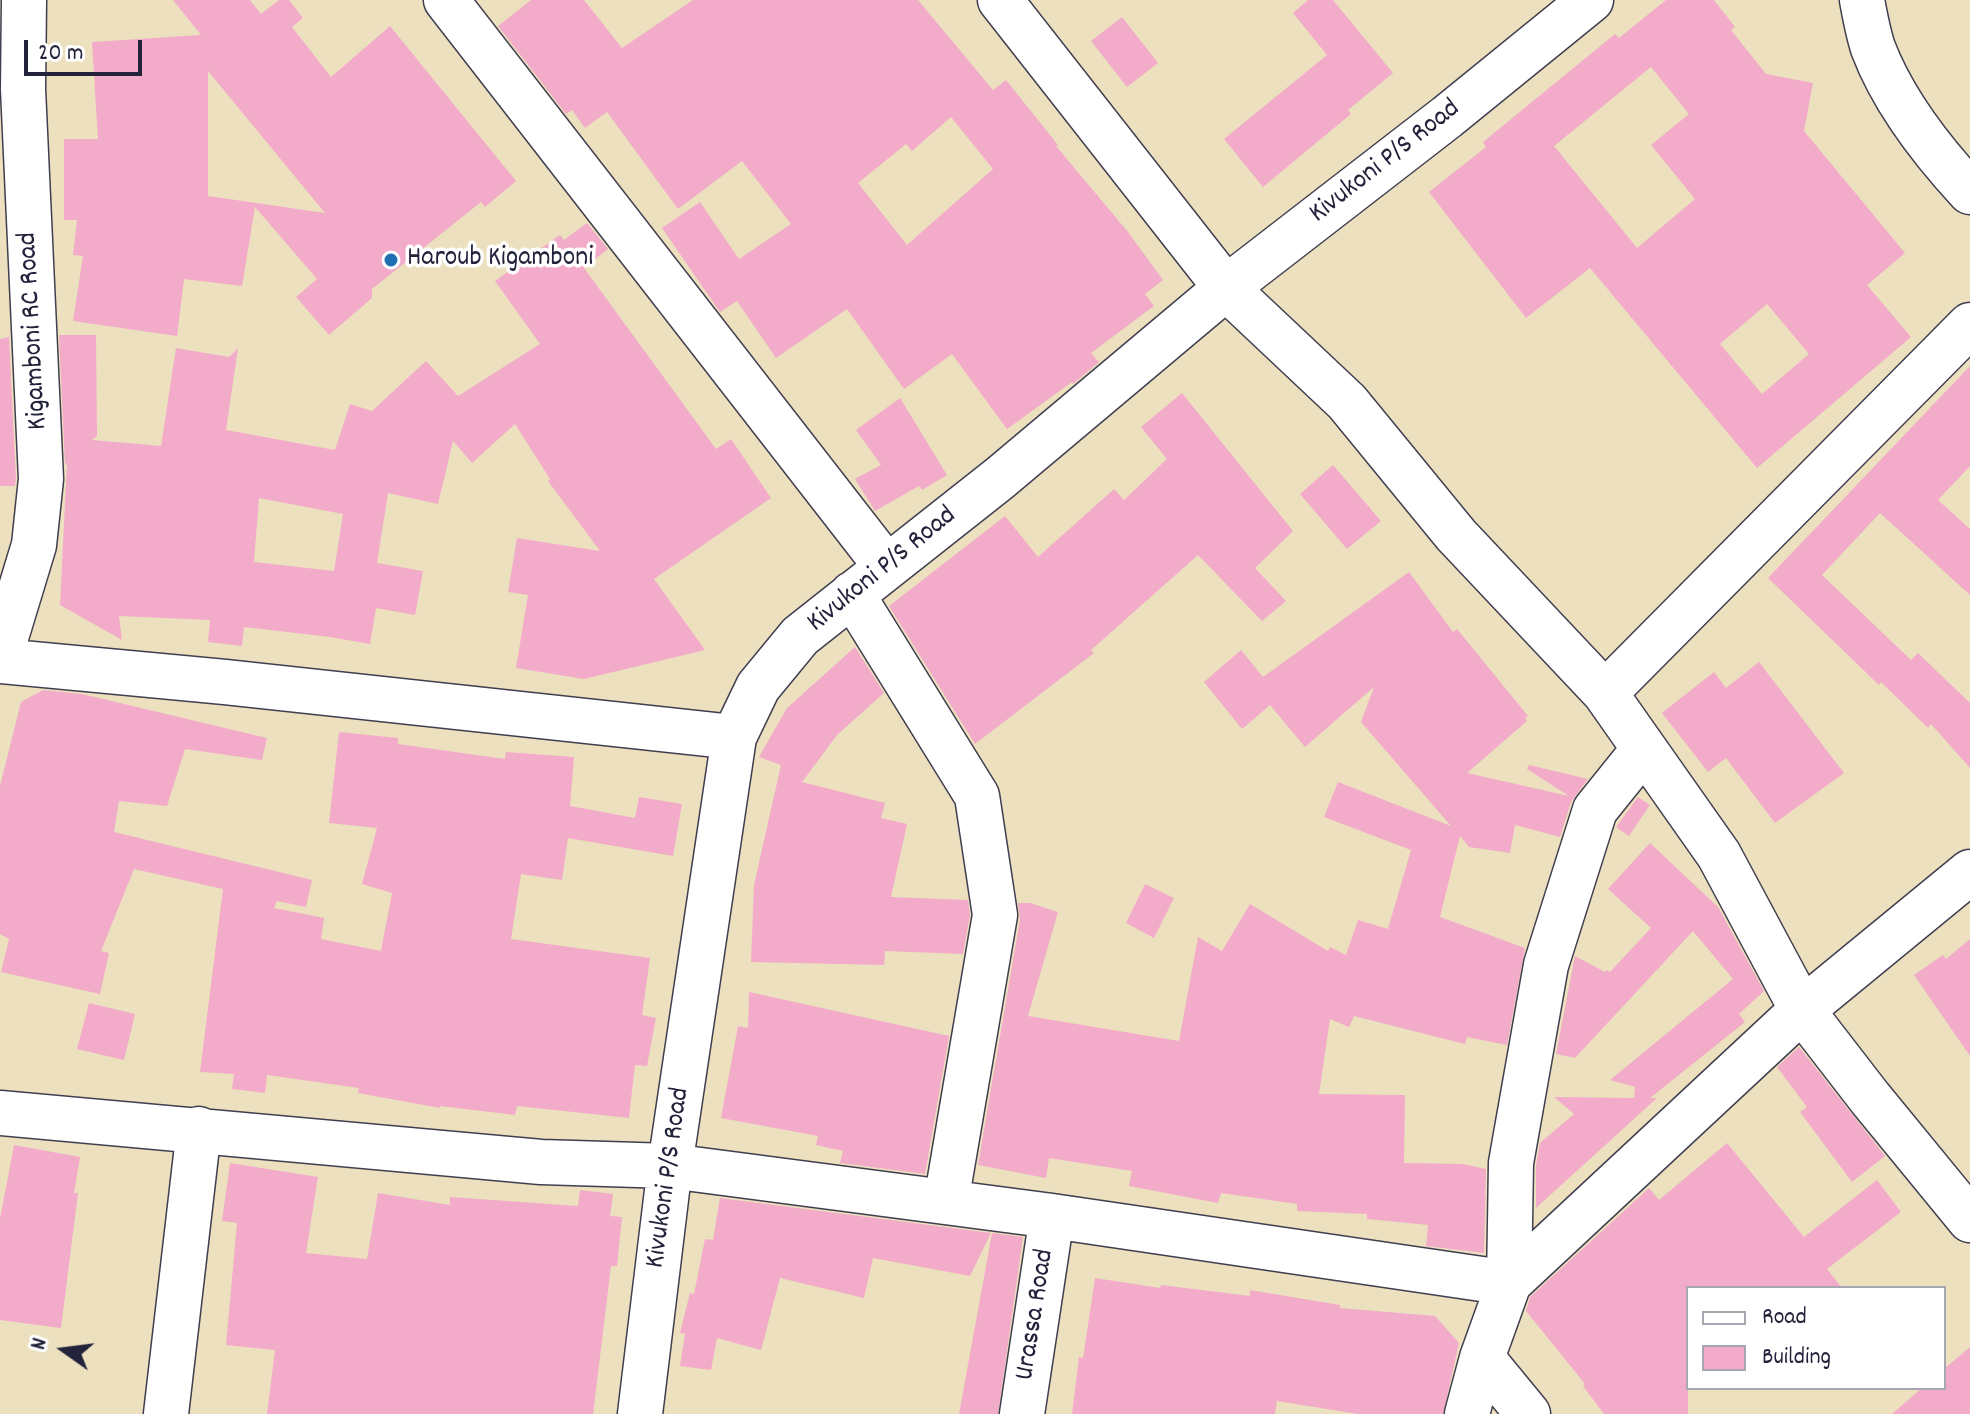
<!DOCTYPE html>
<html>
<head>
<meta charset="utf-8">
<style>
  body { margin:0 }
  #map { position:relative; width:1970px; height:1414px; overflow:hidden; background:#ece0be; font-family:Dekko,sans-serif }
  canvas { display:block }
  .legend { position:absolute; left:1686px; top:1286px; width:260px; height:104px; box-sizing:border-box; background:#fff; border:2px solid #a7a7b1; margin:0; padding:10px 14px; list-style:none; font-size:24px; color:#22223b }
  .legend li { display:flex; align-items:center; gap:16px; height:40px }
  .legend b { width:40px; border:2px solid #a7a7b1 }
  .north { position:absolute; left:24px; top:1310px; width:80px; height:80px; -webkit-text-stroke:6px #fff; paint-order:stroke; rotate:284deg; font-size:22px; font-weight:700; line-height:32px; text-align:center; color:#22223b }
  .north::after { content:''; display:block; margin:auto; width:28px; height:36px; background:#22223b; clip-path:polygon(50% 0,100% 100%,50% 72%,0 100%) }
  .scale { position:absolute; left:24px; top:40px; width:118px; height:36px; box-sizing:border-box; border:4px solid #22223b; border-top:0; padding-left:10px; font-size:24px; line-height:28px; white-space:nowrap; color:#22223b; -webkit-text-stroke:6px #fff; paint-order:stroke }
</style>
</head>
<body>
<div id="map">
<canvas width="1970" height="1414"></canvas>
<ul class="legend">
<li><b style="height:10px;background:#fff"></b>Road</li>
<li><b style="height:22px;background:#f2abc9"></b>Building</li>
</ul>
<div class="north">N</div>
<div class="scale">20 m</div>
</div>
<script>
const ctx = document.querySelector('canvas').getContext('2d');
ctx.lineJoin = 'round';
function paint(path, color) { ctx.fillStyle = color; ctx.fill(path, 'evenodd'); }
function strokePath(path, color, width, dash) { ctx.strokeStyle = color; ctx.lineWidth = width; ctx.lineCap = dash ? 'butt' : 'round'; ctx.setLineDash(dash || []); ctx.stroke(path); }
function drawText(font, color, halo, rows, align = 'center') {
  ctx.font = font + ' Dekko,sans-serif'; ctx.lineWidth = 7; ctx.setLineDash([]); ctx.textBaseline = 'middle'; ctx.strokeStyle = halo; ctx.fillStyle = color; for (const [text, x, y, turn = 0] of rows) {
    ctx.save(); ctx.translate(x, y); ctx.rotate((+turn || 0) * Math.PI / 180); ctx.textAlign = isNaN(turn) ? turn : align; if (halo) ctx.strokeText(text, 0, 0); ctx.fillText(text, 0, 0); ctx.restore();
  }
}
paint(new Path2D(`
  M173,0H250L261,14L279,0H289L303,18L292,27L331,77L390,26L516,181L485,207L481,202L372,289V298L329,335L296,297L317,279L255,207L242,286L184,279L177,336L73,321L83,256L73,255L77,220H64V139H98L92,42L201,35ZM208,71L325,213L208,196Z
  M531,0H584L622,48L693,0H918L993,90L1006,80L1058,145L1056,146L1128,232L1163,280L1145,294L1154,306L1091,353L1099,362L1073,384L1072,382L1007,429L952,354L904,389L847,309L776,358L737,301L720,312L662,228L700,202L739,259L791,224L742,161L678,209L607,112L585,128L572,110L566,114L498,26ZM951,117L993,169L907,245L858,183L906,144L912,151Z
  M1308,0H1333L1393,73L1348,110L1351,114L1263,187L1224,139L1327,55L1293,13Z
  M1666,0H1714L1735,27L1731,30L1766,74L1813,83L1804,131L1905,253L1867,285L1911,337L1757,468L1590,268L1526,318L1429,192L1486,147L1483,142L1615,34L1619,38ZM1651,67L1689,114L1651,145L1695,199L1637,248L1554,146ZM1767,304L1809,354L1762,394L1720,344Z
  M1122,17L1158,63L1127,87L1091,41Z
  M587,223L608,249L584,268L716,449L731,439L771,498L654,579L705,650L584,679L516,668L528,595L508,592L517,538L600,551L548,481L550,479L515,424L472,463L453,441L438,504L388,493L377,563L423,571L415,615L376,608L370,644L330,637L244,627L242,646L208,642L210,620L119,616L122,640L60,605L67,463L65,465L59,335H96L97,436L92,440L161,446L176,348L229,357L238,348L226,430L335,450L350,404L372,411L426,361L458,396L540,344L495,281L560,235L564,240ZM259,498L343,514L334,571L254,562Z
  M9,337L16,478L15,486H0V339Z
  M1970,366V466L1938,500L1970,529V595L1880,513L1822,575L1911,660L1918,653L1970,703V768L1931,724L1928,728L1881,682L1879,685L1768,578Z
  M1182,393L1293,531L1255,568L1286,601L1262,621L1198,555L1091,650L1094,653L975,744L889,606L1005,516L1038,557L1114,489L1124,500L1167,459L1141,427Z
  M900,398L947,475L922,490L919,486L875,511L855,479L881,465L856,430Z
  M1333,465L1381,521L1347,549L1300,494Z
  M1409,572L1453,632L1457,629L1528,716L1525,718L1527,721L1467,773L1569,796L1527,769L1529,765L1588,779L1571,802L1560,837L1515,825L1510,853L1469,847L1460,836L1440,917L1525,948L1507,1045L1467,1037L1465,1044L1354,1016L1349,1027L1330,1019L1319,1094L1405,1095L1404,1163L1463,1164L1486,1169L1484,1253L1426,1246L1428,1225L1367,1219V1214L1297,1211V1204L1221,1193L1218,1203L1129,1186L1132,1171L1049,1158L1046,1178L978,1165L1020,919L1018,903H1030L1058,912L1028,1016L1179,1041L1198,937L1222,951L1250,904L1328,951L1330,947L1346,955L1358,920L1388,929L1411,850L1324,817L1338,782L1451,826L1361,722L1374,687L1305,747L1270,705L1242,729L1204,682L1241,650L1263,677Z
  M855,647L884,693L837,735L802,782L885,803L881,818L907,824L891,897L968,900L970,915L963,954L885,951L884,965L751,962L754,885L781,765L759,757L787,708Z
  M1759,662L1844,773L1775,823L1726,758L1708,772L1662,713L1714,672L1726,688Z
  M43,690L82,694L267,738L262,760L185,749L167,806L119,801L114,832L312,880L306,907L277,901L274,908L324,918L321,939L381,951L392,893L362,884L377,828L329,823L339,732L398,738V744L505,759L506,752L574,757L570,806L635,818L639,797L682,804L673,856L568,838L562,880L521,874L511,939L650,958L642,1015L656,1018L647,1066L635,1065L629,1118L517,1106L515,1115L440,1106V1108L358,1093L359,1088L267,1075L265,1093L232,1089L234,1074L200,1072L223,889L134,869L101,951L109,953L100,994L1,972L9,939L0,934V786L21,702Z
  M1638,797L1650,805L1629,836L1616,827Z
  M1650,843L1718,907L1764,991L1739,1014L1745,1022L1650,1098H1657L1536,1208V1165L1540,1143L1574,1114L1554,1097L1634,1098L1635,1087L1610,1080L1733,979L1693,931L1575,1058L1556,1054L1575,956L1605,972L1607,970L1610,972L1651,928L1608,889Z
  M1145,884L1174,898L1154,938L1126,923Z
  M1970,939V1056L1914,975L1943,955L1946,959Z
  M749,992L949,1036L925,1174L840,1163L843,1151L816,1145L818,1136L721,1118L738,1026L748,1028Z
  M89,1003L135,1014L124,1060L77,1049Z
  M1799,1047L1885,1156L1852,1182L1800,1112L1807,1107L1777,1067Z
  M1727,1143L1804,1237L1877,1180L1901,1212L1827,1269L1842,1288H1688V1414H1604L1583,1386L1585,1384L1526,1311L1530,1297L1649,1188L1659,1200Z
  M14,1145L80,1157L74,1193H78L61,1328L0,1320V1219Z
  M230,1163L318,1177L306,1253L367,1259L378,1193L450,1205V1197L578,1206L580,1190L613,1194L610,1216L622,1217L617,1266H611L593,1414H267L275,1350L226,1345L237,1223L222,1221Z
  M720,1198L991,1233L970,1276L873,1258L864,1298L780,1278L761,1350L717,1338L711,1370L680,1366L685,1334L680,1333L690,1293L694,1294L705,1239L713,1240Z
  M992,1233L1023,1237L998,1414H959Z
  M1095,1278L1160,1288L1161,1285L1250,1296V1290L1340,1305V1308L1435,1316L1459,1343L1443,1414H1358L1277,1401L1275,1414H1072L1079,1357L1083,1358Z
  M1970,1347V1414H1892L1922,1388H1944V1369Z`), '#f2abc9');
const street = new Path2D(`
  M446,0L886,566
  M1000,0L1226,288L1347,402L1456,535L1605,693L1719,855L1802,1010L1870,1098L1970,1220
  M1862,0C1865,16 1868,33 1873,48C1893,101 1932,151 1970,192
  M852,594L977,796L995,915L946,1202
  M0,657L34,545L41,479L23,89L24,0
  M0,661L225,682L734,737
  M1605,693L1970,325
  M0,1113L541,1162L670,1166L1052,1216L1509,1283L1511,1163L1546,965L1595,810L1644,749
  M1482,1358L1528,1414
  M166,1414L199,1129
  M640,1414L670,1166L734,737L758,687L800,636L1000,478L1226,288L1447,117L1591,0
  M1022,1414L1052,1216
  M1467,1414L1482,1358L1509,1283L1802,1010L1970,872`);
strokePath(street, '#403e4f', 47);
strokePath(street, '#fff', 44);
for (const [x, y, r, color] of [
  [391,260,8,"#1f6fb2"]
]) { const dot = new Path2D(); dot.arc(x, y, r, 0, 2 * Math.PI); ctx.fillStyle = color; ctx.fill(dot); strokePath(dot, '#fff', 3); }
drawText('28px', '#22223b', '#fff', [
  ["Kivukoni P/S Road",1386,163,-38],
  ["Kigamboni RC Road",35,331,-93],
  ["Kivukoni P/S Road",883,571,-39],
  ["Kivukoni P/S Road",670,1178,-82],
  ["Urassa Road",1037,1315,-81]
]);
drawText('28px', '#22223b', '#fff', [
  ["Haroub Kigamboni",407,260]
], 'left');
</script>
</body>
</html>
